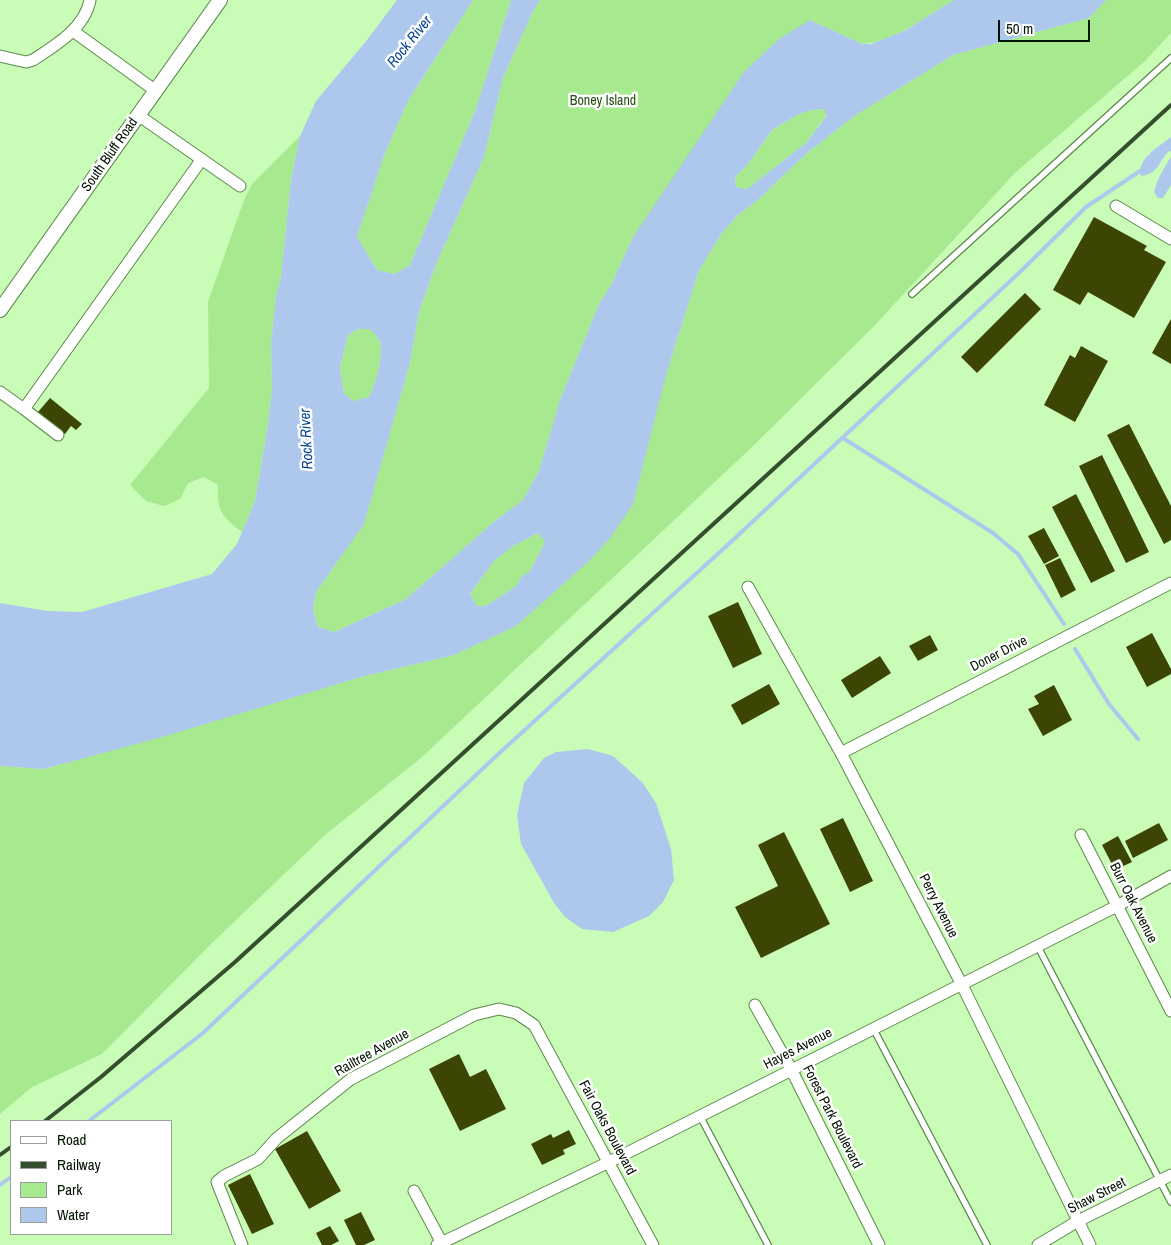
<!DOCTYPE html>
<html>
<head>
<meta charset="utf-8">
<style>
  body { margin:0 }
  #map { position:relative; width:1171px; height:1245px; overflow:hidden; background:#c9fcb7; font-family:"Archivo Narrow",sans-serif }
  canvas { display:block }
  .legend { position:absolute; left:10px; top:1120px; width:162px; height:115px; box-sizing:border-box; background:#fff; border:1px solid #9aa199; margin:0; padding:6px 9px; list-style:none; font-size:15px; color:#031400 }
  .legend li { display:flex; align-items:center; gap:10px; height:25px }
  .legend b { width:25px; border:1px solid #9aa199 }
  .scale { position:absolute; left:998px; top:20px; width:92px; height:22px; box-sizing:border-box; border:2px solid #031400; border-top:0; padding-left:6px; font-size:15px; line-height:18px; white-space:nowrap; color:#031400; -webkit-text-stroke:4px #fff; paint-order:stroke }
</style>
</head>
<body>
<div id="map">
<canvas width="1171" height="1245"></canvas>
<ul class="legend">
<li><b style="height:6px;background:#fff"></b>Road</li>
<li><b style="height:6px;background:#354e2e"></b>Railway</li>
<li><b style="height:14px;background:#a7e98f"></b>Park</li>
<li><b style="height:14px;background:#aec8ed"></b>Water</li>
</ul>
<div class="scale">50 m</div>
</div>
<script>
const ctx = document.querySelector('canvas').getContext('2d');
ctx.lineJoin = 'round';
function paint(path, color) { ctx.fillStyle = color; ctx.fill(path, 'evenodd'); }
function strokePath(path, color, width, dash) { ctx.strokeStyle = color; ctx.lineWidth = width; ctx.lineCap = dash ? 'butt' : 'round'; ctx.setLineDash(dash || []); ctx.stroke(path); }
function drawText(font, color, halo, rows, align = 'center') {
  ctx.font = font + ' "Archivo Narrow",sans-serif'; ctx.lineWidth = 5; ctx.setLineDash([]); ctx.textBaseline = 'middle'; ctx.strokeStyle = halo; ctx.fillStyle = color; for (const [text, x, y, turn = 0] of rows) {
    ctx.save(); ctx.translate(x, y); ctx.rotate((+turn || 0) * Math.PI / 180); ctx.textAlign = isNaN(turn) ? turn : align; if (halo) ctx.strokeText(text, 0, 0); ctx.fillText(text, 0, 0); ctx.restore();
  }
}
paint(new Path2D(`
  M473,0H511L475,111L410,265L395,274L377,270L357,237L385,153L408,101Z
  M540,0H954C927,16 894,42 862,44L810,20L633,237L610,287L599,304L560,400L539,471L523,500L496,520L406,599L334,632L318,627L313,609L316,592L364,523L410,363L419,312L435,267L484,157L503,78L533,11Z
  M1106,0H1171V33L1145,61L1015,173L875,325L751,448L422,757L325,835L211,944L102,1054L32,1087L0,1114V766L45,769L361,677L454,655L515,626L666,375L699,270L722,233L738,215L760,198L807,153L853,117L953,55L1089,18Z
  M824,109L827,114L806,143L747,189L736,187L735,177L748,164L772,130L799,114L812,110Z
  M300,136L291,179L281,277L276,296L271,343L272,390L268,424L255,501L242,532C222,517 217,511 218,485L204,477L188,483L180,499L164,506L146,501L130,485L209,388L208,302L244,200L252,184Z
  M358,329H370C374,333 378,337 380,342C384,356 375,385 369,398L353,401L344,393L340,368L348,335Z
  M538,533L545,542L530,571L521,577L516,586L486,606L477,607L470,594L494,561L513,546Z`), '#a7e98f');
paint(new Path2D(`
  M397,0H473L408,101L385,153L357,237L377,270L395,274L410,265L475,111L511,0H540L533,11L503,78L484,157L435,267L419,312L410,363L364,524L316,592L313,609L318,627L334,632L406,599L496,520L523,500L539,471L560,400L599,304L610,287L633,237L744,72L779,39L810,20L862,44H871L904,31L954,0H1106L1089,18L953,55L853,117L807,153L760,198L738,215L722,233L699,270L666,375L633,504L610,538L589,561L516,626L454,655L361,677L162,737L44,769L0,766V603L48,611L82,612L212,574L237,544L255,501L268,424L272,390L271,343L276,296L281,277L291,179L300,136L316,101L367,40ZM824,109L827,115L806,143L747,189L736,187L735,177L748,164L772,130L799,114L812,110ZM358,329H370C374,333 378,337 380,342C384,356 375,385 369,397L353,401L344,393L340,368L348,335ZM538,533L545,542L530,571L521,577L516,586L486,606H477L470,594L494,561L513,546Z
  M1171,137V151L1168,152C1158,163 1158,174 1141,176C1136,159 1160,146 1171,137Z
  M1171,157V185L1163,198H1158L1154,192C1158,177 1163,170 1171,157Z
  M588,749L613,756L642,782L656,803L671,849L674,880L663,902L649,916L613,932L582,929L565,917L554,903L521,844L517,815L524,783L544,758L556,752Z`), '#aec8ed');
strokePath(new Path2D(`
  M843,438L993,533L1018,554L1064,624
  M1075,649L1109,704L1138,739
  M89,1121L203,1033L494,758L733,540L1022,270L1086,207L1140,171
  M0,1185L11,1177`), '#aec8ed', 4);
paint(new Path2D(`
  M1094,217L1147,246L1144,250L1166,262L1134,318L1088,292L1080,305L1053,290Z
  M1025,293L1041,309L977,373L961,357Z
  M1171,319V364L1152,353Z
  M1081,346L1108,361L1075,422L1044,405L1070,355L1075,358Z
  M50,398L82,424L76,430L71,426L65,434L38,412Z
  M1129,424L1171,506V540L1164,544L1107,435Z
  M1102,455L1149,552L1126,563L1079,466Z
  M1076,494L1115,571L1091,583L1052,507Z
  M1044,528L1059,556L1044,564L1028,536Z
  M1060,558L1076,590L1061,598L1045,565Z
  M738,602L762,654L733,668L708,616Z
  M1152,633L1171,669V674L1147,687L1126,647Z
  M930,635L938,650L918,661L909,646Z
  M880,656L891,673L852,698L841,680Z
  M769,684L780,704L742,725L731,705Z
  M1054,685L1072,720L1043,736L1028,709L1039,704L1034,696Z
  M843,818L873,881L850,892L820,829Z
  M1159,823L1168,840L1133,858L1125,841Z
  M784,832L830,924L761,958L735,907L778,886L758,845Z
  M1118,836L1132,862L1115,870L1102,845Z
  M459,1054L470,1077L486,1069L506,1109L460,1131L429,1069Z
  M569,1130L576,1144L563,1150L565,1154L542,1165L531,1144L551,1134L553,1138Z
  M307,1131L341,1191L309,1209L275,1149Z
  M250,1174L274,1224L252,1234L228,1185Z
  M361,1212L375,1240L364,1245H356L344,1220Z
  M330,1226L339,1241L331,1245H322L316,1233Z`), '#3c4503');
const service = new Path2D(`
  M912,294L1171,58
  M1037,945L1171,1202
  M873,1028L987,1245
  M700,1116L768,1245`);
const minor = new Path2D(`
  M73,31L156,91
  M0,56L26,62L33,60C55,46 85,28 90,0
  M138,115L240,186
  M1116,206L1171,239
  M0,392L24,409L202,159
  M24,409L58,435
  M748,587L841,753L961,983L1090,1245
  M841,753L1171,583
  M1081,835L1171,1011
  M755,1005L791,1069L879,1245
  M414,1191L443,1245
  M242,1245L217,1182L224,1176L258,1159L277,1138L351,1079L474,1015L499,1009L516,1013L534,1025L653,1245
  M437,1245L609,1162L1117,906L1171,876
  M1038,1245L1078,1221L1171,1175`);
const tertiary = new Path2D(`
  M0,310L220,0`);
strokePath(service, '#5b894a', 8);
strokePath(minor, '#5b894a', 13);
strokePath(tertiary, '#5b894a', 16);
strokePath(service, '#fff', 5.5);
strokePath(minor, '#fff', 11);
strokePath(tertiary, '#fff', 14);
strokePath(new Path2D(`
  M45,1121L101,1077L235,962L1171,105
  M0,1155L11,1147`), '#354e2e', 4);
drawText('14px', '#24510f', '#fff', [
  ["Boney Island",603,101]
]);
drawText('14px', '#031400', '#fff', [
  ["South Bluff Road",110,155,-55],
  ["Doner Drive",999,654,-27],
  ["Burr Oak Avenue",1133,903,63],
  ["Perry Avenue",938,906,63],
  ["Hayes Avenue",798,1049,-27],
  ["Railtree Avenue",372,1053,-29],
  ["Forest Park Boulevard",832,1117,63],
  ["Fair Oaks Boulevard",607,1128,62],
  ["Shaw Street",1097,1196,-27]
]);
drawText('italic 15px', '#074696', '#fff', [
  ["Rock River",410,42,-51],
  ["Rock River",307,439,-93]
]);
</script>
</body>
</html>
